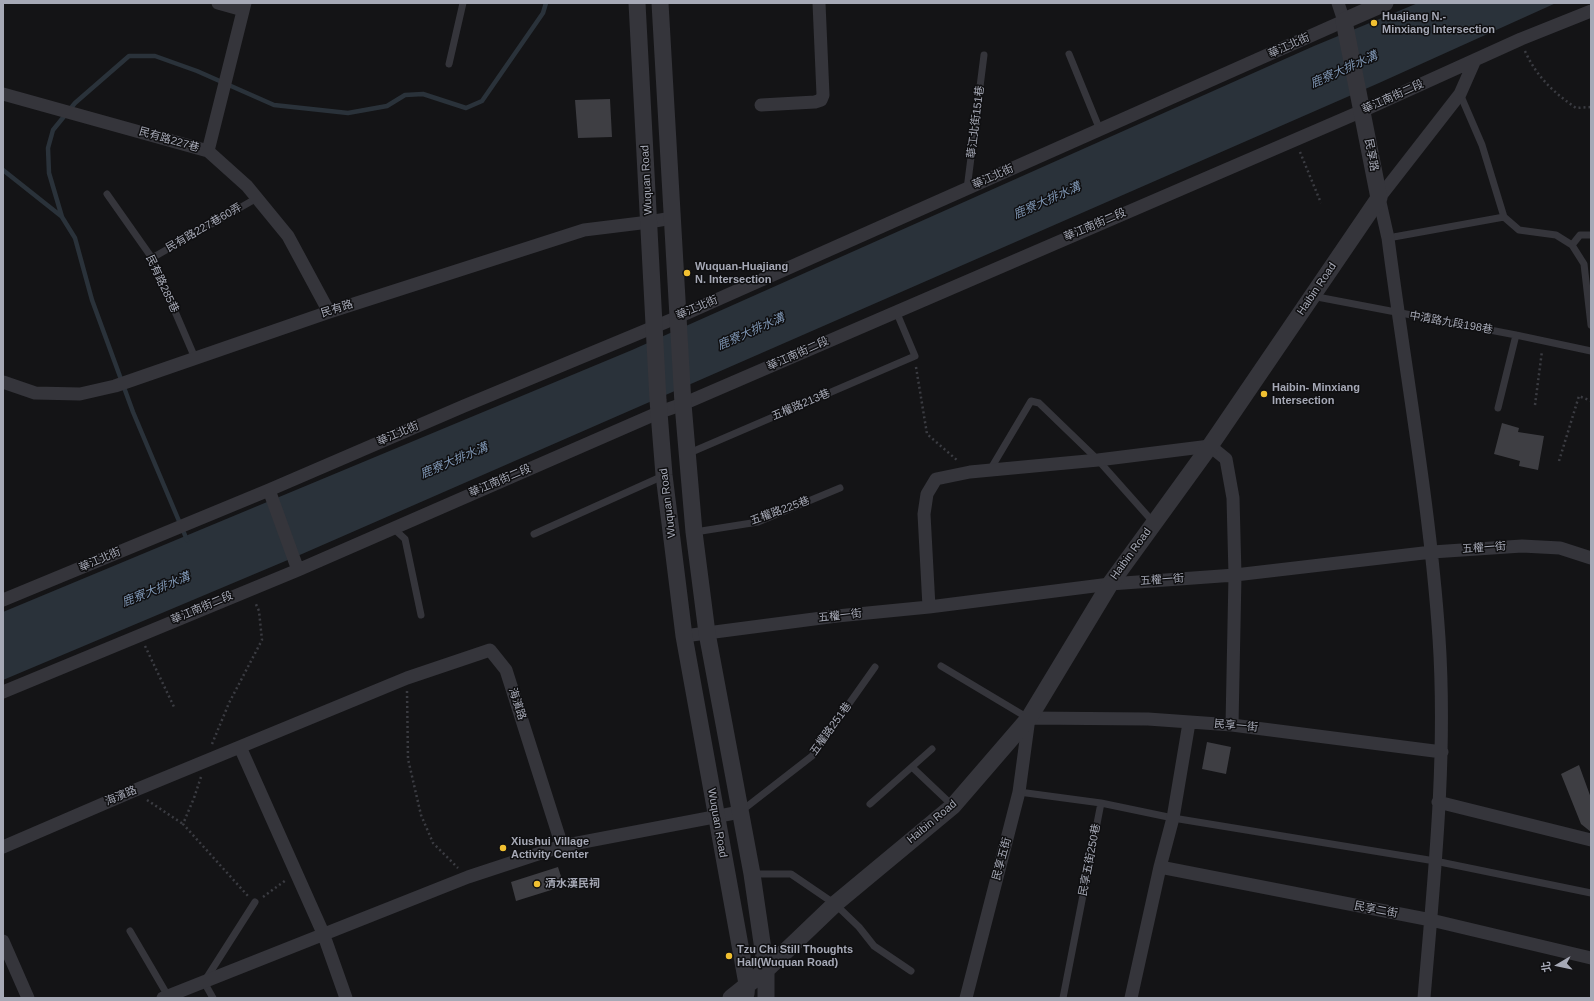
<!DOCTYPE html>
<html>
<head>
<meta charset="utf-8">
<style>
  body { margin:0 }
  #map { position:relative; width:1594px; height:1001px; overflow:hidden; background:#141416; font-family:Helvetica,"Noto Sans TC",sans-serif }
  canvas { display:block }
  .frame { position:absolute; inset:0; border:4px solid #a6a9b6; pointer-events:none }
  .north { position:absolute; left:1538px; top:945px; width:40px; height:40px; -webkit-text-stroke:3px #0f0f11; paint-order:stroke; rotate:261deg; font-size:11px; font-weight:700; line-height:16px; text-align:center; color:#a6a9b6 }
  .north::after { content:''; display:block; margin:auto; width:14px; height:18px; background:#a6a9b6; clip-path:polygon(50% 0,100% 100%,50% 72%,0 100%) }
</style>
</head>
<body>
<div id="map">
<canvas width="1594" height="1001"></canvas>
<div class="frame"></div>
<div class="north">北</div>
</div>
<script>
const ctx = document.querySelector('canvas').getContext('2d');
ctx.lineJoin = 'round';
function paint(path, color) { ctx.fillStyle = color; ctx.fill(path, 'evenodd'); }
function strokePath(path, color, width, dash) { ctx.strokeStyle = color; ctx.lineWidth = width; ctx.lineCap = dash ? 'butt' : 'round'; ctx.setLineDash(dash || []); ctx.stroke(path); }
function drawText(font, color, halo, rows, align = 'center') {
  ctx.font = font + ' Helvetica,"Noto Sans TC",sans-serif'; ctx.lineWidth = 3; ctx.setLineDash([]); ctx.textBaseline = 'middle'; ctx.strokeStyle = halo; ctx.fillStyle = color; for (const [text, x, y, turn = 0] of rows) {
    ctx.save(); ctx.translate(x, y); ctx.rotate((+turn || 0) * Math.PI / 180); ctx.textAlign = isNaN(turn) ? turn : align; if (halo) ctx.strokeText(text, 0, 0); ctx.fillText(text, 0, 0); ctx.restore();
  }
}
paint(new Path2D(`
  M1418,3H1556L1379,83L302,554L3,680V612L632,350L1314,46Z`), '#2a323a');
strokePath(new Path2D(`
  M3,170L61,216
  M187,540L133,412L92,300L75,238L62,217L49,173L48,148L53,130L75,103L129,56H155L197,71L274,105L348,113L387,106L405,95L423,94L466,108L482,101L543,13L546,3`), '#2a323a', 4.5);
paint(new Path2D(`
  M610,99L612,137L578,138L575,100Z
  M1502,423L1519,428L1518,432L1544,436L1538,470L1519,466L1520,461L1494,454Z
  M1207,742L1231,747L1226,774L1202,769Z
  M1579,765L1591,798V832L1581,824L1561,774Z
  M558,867L564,886L516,901L511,882Z`), '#3e3e43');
strokePath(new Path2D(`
  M1525,51C1536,76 1554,93 1576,108L1591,107
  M1300,152L1321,203
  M916,367L927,434L958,461
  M1535,405L1542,351
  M1559,461L1579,396L1591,401
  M145,646L175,709
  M407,691L408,759L421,815L433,843L458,868
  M212,744L229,703L262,640L259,611L255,602
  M201,777L194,798L183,824L248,896
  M147,800L183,824
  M263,897L286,880`), '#3b3c42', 2.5, [2, 3]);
strokePath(new Path2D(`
  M1069,54L1100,130
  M449,64L463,3
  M1460,94L1482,145L1504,217L1519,230L1556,235L1572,245L1584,264L1591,325
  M967,189L984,55
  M107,194L152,258L195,358
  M1388,238L1504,217
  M1572,245L1580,235H1591
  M152,258L257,198
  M1312,296L1516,335L1591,351
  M1498,408L1516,335
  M687,454L915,356L896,311
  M990,470L1031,401L1039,403L1098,460L1154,523
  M392,527L405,539L421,615
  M695,532L758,522L840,488
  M534,534L663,476
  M941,666L1028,718
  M913,768L953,806
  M1019,792L1101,803L1173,818L1435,861L1591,893
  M870,804L932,749
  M740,812L812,756L875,667
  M752,874H791L835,904L859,927L874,946L911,971
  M130,931L168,996
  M213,998L204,982L255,902
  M1063,998L1101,803`), '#35353b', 7);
strokePath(new Path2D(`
  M218,3L243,10
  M3,94L208,151L247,186L288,236L329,312
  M761,105L815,102L821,100L823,95L819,3
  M208,151L245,3
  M3,382L35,393L80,394L115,386L329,312L584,230L649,222L672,218
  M269,490L298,570
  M3,600L269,490L464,406L678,317L1344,21L1338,3
  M929,607L924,514L927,494L936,479L970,472L1098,460L1210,446L1226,459L1233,498L1235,575L1232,725
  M684,636L837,616L929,607L1110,584L1235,575L1432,552L1522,546L1560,548L1591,558
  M3,692L298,570L660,412L683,404L1362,111L1521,39L1591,11
  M240,747L323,933L346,998
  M1438,802L1591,840
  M3,847L133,791L407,678L490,650L506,670L562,846
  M1160,867L1431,920L1591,958
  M3,941L28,998
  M163,998L468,877L562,846L740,812
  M966,998L1019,792L1029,718L1148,719L1232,725L1442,752
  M1131,998L1160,867L1173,818L1189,723
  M1424,998C1434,879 1447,758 1439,638C1430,504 1405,371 1388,238L1379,198L1460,94L1475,60`), '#35353b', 13);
strokePath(new Path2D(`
  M637,3L658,400L664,475L684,636L747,984L746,994
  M660,3L683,404L694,532L707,633L752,874L766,970V998
  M731,998L766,970L835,904L953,806L1029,718L1110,584L1210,446L1379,198L1344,21L1385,3`), '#35353b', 17);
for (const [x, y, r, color] of [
  [1374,23,4,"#f1c031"],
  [687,273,4,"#f1c031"],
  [1264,394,4,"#f1c031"],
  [503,848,4,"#f1c031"],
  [537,884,4,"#f1c031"],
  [729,956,4,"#f1c031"]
]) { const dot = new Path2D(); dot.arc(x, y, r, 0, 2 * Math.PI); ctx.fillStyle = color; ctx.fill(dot); strokePath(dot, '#0f0f11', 1.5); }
drawText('bold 11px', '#a6a9b6', '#0f0f11', [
  ["Huajiang N.-",1382,17],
  ["Minxiang Intersection",1382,30],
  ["Wuquan-Huajiang",695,267],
  ["N. Intersection",695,280],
  ["Haibin- Minxiang",1272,388],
  ["Intersection",1272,401],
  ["Xiushui Village",511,842],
  ["Activity Center",511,855],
  ["清水漢民祠",545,884],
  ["Tzu Chi Still Thoughts",737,950],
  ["Hall(Wuquan Road)",737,963]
], 'left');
drawText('11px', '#a6a9b6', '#0f0f11', [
  ["華江北街",1289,46,-24],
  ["華江南街二段",1393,97,-24],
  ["華江北街151巷",976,122,-83],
  ["民有路227巷",169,140,16],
  ["民享路",1371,155,79],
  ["華江北街",993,177,-24],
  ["Wuquan Road",647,180,-93],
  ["華江南街二段",1095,225,-23],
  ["民有路227巷60弄",204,228,-30],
  ["民有路285巷",162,284,65],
  ["Haibin Road",1317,289,-56],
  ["華江北街",697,308,-23],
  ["民有路",337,309,-18],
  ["中清路九段198巷",1451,323,10],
  ["華江南街二段",798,354,-24],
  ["五權路213巷",801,405,-23],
  ["華江北街",398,434,-23],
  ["華江南街二段",500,481,-23],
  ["Wuquan Road",668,503,-97],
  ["五權路225巷",780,511,-20],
  ["五權一街",1484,548,-4],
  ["Haibin Road",1131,554,-54],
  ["華江北街",100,560,-23],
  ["五權一街",1162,580,-4],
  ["華江南街二段",202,608,-23],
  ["五權一街",840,616,-6],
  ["海濱路",517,704,72],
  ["民享一街",1236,726,5],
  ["五權路251巷",831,729,-54],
  ["海濱路",121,796,-23],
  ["Haibin Road",932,822,-40],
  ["Wuquan Road",717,823,80],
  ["民享五街",1002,859,-75],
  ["民享五街250巷",1090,860,-79],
  ["民享二街",1376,910,11]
]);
drawText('italic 12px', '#7d94b1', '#0f0f11', [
  ["鹿寮大排水溝",1344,70,-24],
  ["鹿寮大排水溝",1047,201,-24],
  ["鹿寮大排水溝",751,332,-24],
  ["鹿寮大排水溝",454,461,-23],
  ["鹿寮大排水溝",156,590,-22]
]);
</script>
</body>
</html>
